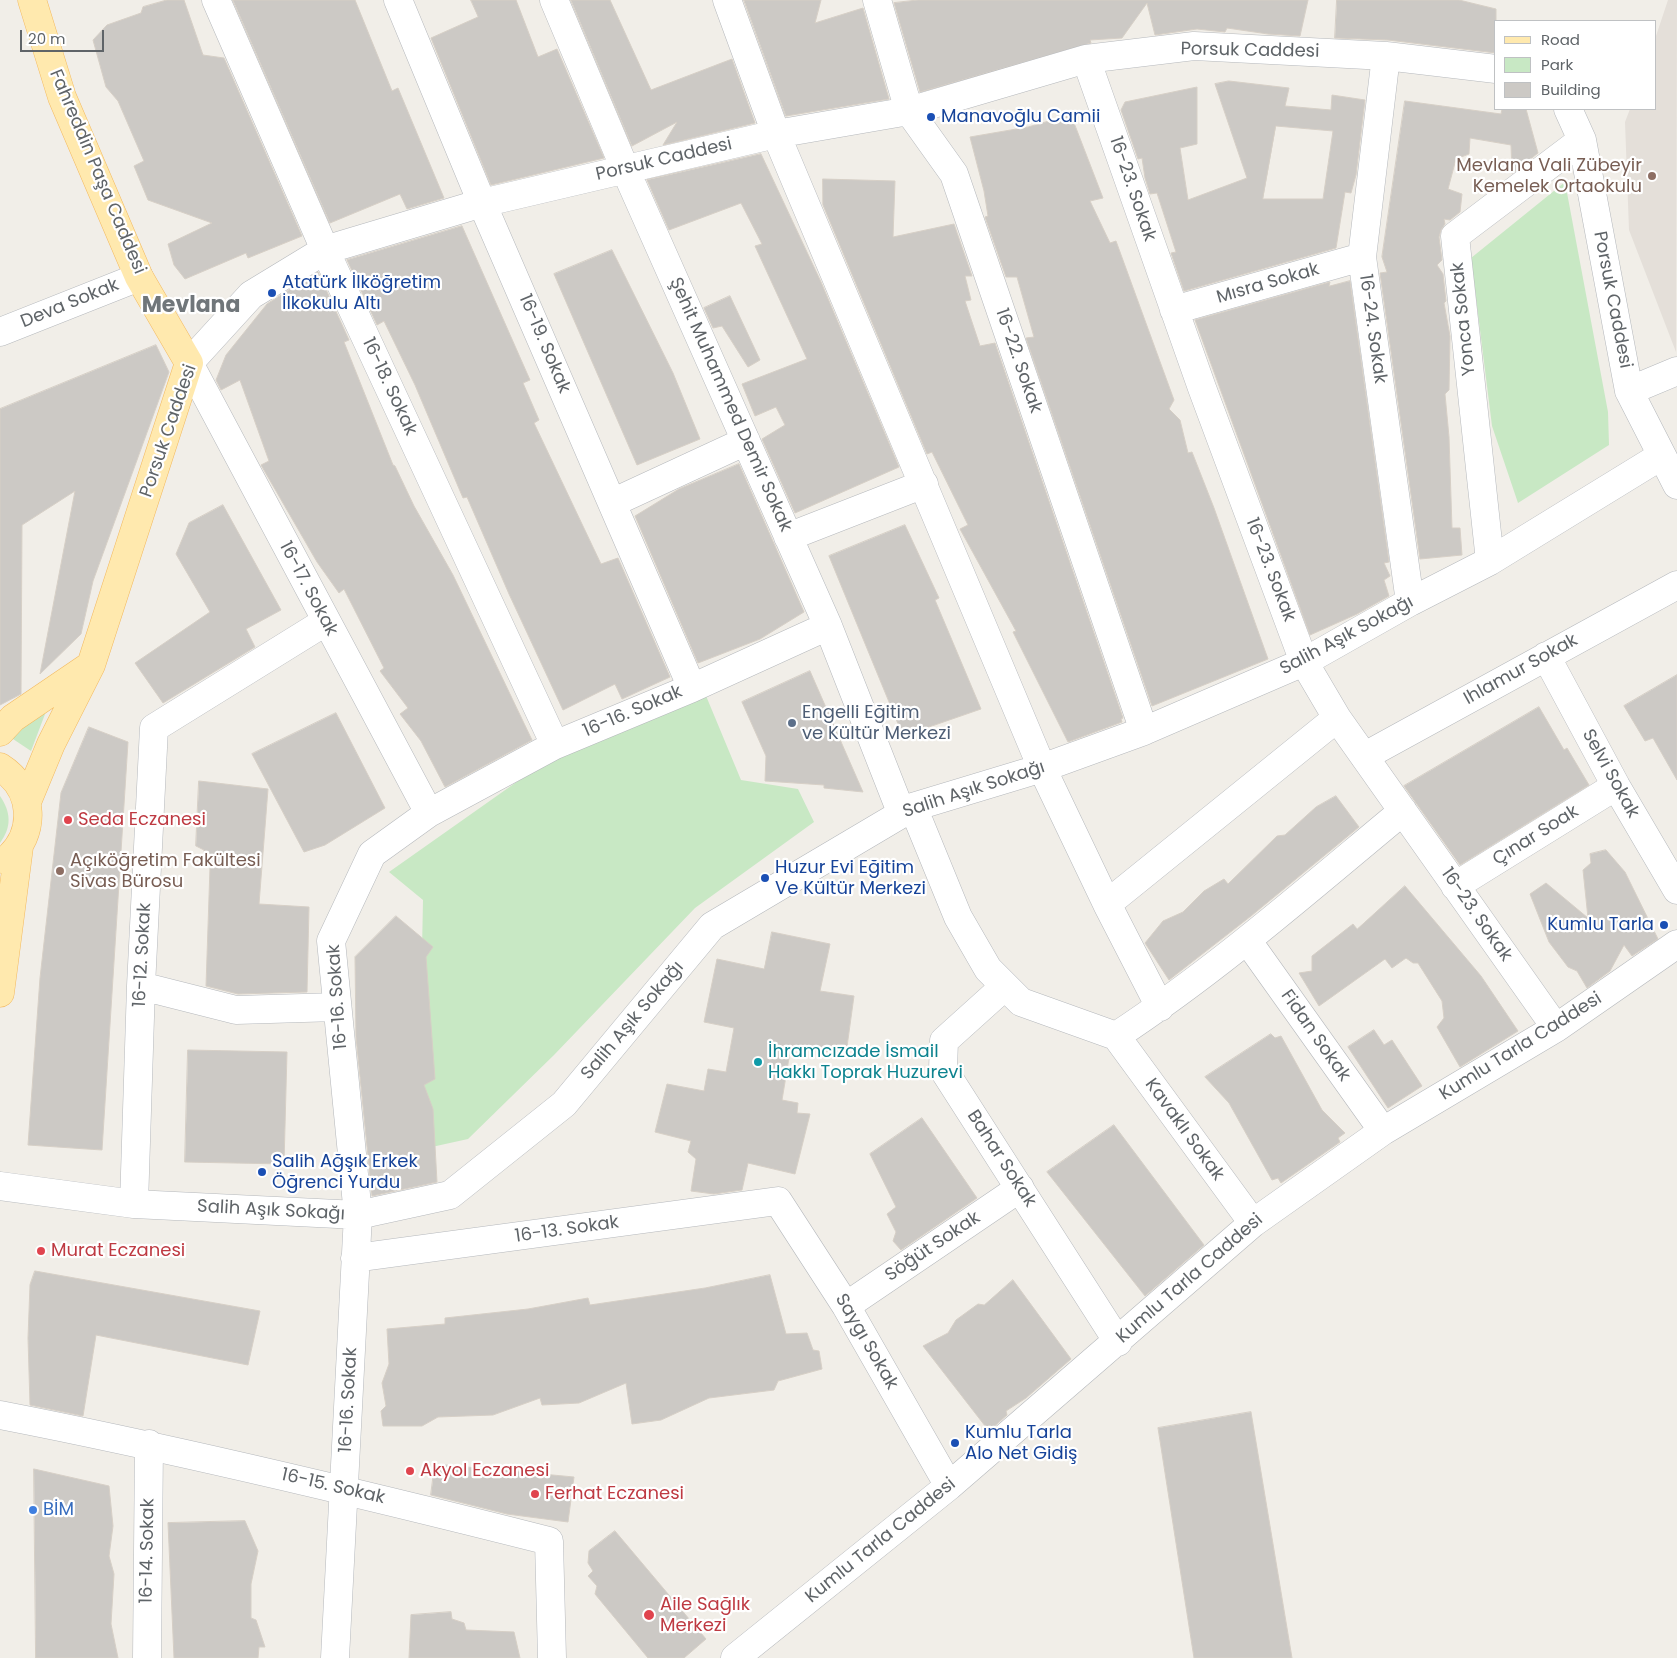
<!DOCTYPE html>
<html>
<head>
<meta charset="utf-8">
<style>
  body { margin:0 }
  #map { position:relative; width:1677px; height:1658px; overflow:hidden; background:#f1eee8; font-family:Poppins,sans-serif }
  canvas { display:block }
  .legend { position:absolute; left:1494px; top:20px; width:162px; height:90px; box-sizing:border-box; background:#fff; border:1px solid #bfc1c3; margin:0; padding:6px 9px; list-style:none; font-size:15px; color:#5f6468 }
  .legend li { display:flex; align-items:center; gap:10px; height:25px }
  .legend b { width:25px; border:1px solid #bfc1c3 }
  .scale { position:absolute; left:20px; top:30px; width:84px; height:22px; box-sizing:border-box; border:2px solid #5f6468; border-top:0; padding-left:6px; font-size:15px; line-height:18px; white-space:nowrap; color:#5f6468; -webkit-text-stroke:4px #fff; paint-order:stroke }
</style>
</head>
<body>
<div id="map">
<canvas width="1677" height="1658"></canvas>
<ul class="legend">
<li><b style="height:6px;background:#ffe9ae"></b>Road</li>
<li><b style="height:14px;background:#c8e8c4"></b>Park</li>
<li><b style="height:14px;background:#ccc9c5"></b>Building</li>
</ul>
<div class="scale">20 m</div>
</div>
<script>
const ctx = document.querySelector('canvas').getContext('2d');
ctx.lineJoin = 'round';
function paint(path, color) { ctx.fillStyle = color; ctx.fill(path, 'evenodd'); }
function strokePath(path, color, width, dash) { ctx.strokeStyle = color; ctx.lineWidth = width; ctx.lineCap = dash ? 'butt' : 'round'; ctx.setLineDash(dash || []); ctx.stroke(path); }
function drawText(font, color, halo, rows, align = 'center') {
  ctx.font = font + ' Poppins,sans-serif'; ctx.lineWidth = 4.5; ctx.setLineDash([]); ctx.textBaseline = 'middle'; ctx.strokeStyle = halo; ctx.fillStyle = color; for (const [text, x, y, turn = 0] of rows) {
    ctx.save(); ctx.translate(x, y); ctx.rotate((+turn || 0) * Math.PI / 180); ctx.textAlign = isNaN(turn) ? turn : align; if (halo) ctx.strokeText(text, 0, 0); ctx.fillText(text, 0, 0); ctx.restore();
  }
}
paint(new Path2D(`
  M1668,0H1677L1676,352L1629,230L1625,122L1630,109H1656V36Z`), '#e4dfd9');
paint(new Path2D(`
  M1565,182L1608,412L1609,445L1518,503L1492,426L1471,258Z
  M704,691L741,780L798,789L814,822L695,908L554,1055L468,1139L418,1150L423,900L389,872L535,769Z
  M50,701L31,751L10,737Z
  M0,796C11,812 12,827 0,843Z`), '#c8e8c4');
const building = new Path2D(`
  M167,0H184L203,55L224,58L302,236L248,258L246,253L185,279L174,265L168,244L212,223L148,200L134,166L144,161L118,101L106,87L93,40L107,25L141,13L143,7Z
  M233,0H355L392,91L398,88L444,198L407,209L400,194L330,223Z
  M471,0H516L538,57L557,49L604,158L491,185L431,38L478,17Z
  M571,0H610L651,90L732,59L755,123L663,145L677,122L632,146Z
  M744,0H821L815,23L863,8L889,99L786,116Z
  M918,0H1308L1300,36L1268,34L1227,28L1225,32L1197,29L1155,35L1147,3L1122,38L1090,40L1091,43L920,92L894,3Z
  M1337,0H1459L1496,9V53L1388,40L1335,38Z
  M1229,81L1289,88L1285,106L1331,110L1332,95L1365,100L1356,175L1351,193L1345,192L1336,248L1184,291L1171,253L1176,252L1157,193L1150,194L1145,178L1142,158L1138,159L1121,110L1125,102L1197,87V144L1180,148L1188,200L1247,178L1215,84ZM1276,126L1333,131L1323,199H1263Z
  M1405,101L1501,114L1502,109H1526L1538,153L1512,174L1511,145L1470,138L1469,154L1456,159L1448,189L1462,194L1460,212L1450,220L1444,219L1445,224L1441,230L1439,237L1442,260L1437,265L1443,274L1446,301L1444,303L1450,336L1449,390L1445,394L1449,437L1452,528H1460L1462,555L1420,559L1380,273L1387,272L1382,257Z
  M1071,115L1103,198L1090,201L1110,243L1116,241L1174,400L1169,409L1180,420L1188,453L1192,452L1214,508L1268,659L1152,706L1026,338L1034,337L1017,277H1006L985,217L988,216L984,191L970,137L1028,127Z
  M761,154L821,282L899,467L795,513L762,439L785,425L776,407L755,416L742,384L807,359L755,246L762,244L741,203L669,230L647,180Z
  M823,179L895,181L893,237L954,224L972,276H965L971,300L965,301L980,346L995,343L1123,718L1121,719L1122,722L1068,742L1013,632L1016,631L960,529L968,525L932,452L927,454L823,205Z
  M462,226L530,380L523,383L539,420L534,423L601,564L618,558L670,677L622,699L615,684L563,710L509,594L467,497L463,498L415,385L384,321L377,325L347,260Z
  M612,250L673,373L700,439L637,465L554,274Z
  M318,272L349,340L344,342L393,465L395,466L414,506L453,575L532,740L445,787L421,741L400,714L408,708L380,671L384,668L344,589L339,593L317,562L261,465L269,461L240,380L221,390L216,380L226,355L267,304Z
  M1350,281L1389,562L1384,563L1390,576L1384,580L1389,596L1357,614L1310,635L1195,320L1330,282L1329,286Z
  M730,296L760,360L748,367L722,326L713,328L704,308Z
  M156,345L169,372L93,581L81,634L40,674L75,491L22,525L21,694L0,705V409Z
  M739,464L804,612L760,639L698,663L635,516L679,489Z
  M223,505L281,610L246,629L255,647L163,703L135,663L210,612L176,554L189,523Z
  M905,525L939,598L935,600L981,709L903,736L829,556Z
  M810,671L863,792L824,788V785L765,781L766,756L742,702Z
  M1677,675V780L1653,738L1645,741L1624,706Z
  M1539,707L1564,750L1567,748L1589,785L1460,865L1404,786Z
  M336,713L385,808L325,845L304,852L252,754Z
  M89,727L128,742L102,1150L28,1145L40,978L61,793Z
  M199,781L268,789L259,904L309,907L307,992L238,994L206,986L210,867L203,866L204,850L196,846Z
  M1336,796L1359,827L1251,916L1169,980L1145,943L1163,921L1183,912L1204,891L1224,879L1228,884L1277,836L1285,835L1316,807Z
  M1606,850L1625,872L1658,939L1632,956L1624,945L1610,971L1587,988L1577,971L1568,967L1549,942L1530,894L1546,883L1588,918L1583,870L1591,863L1590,854Z
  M1405,886L1481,976L1518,1031L1460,1067L1437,1027L1444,1018L1442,1001L1418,963H1413L1406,958L1392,968L1385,959L1319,1006L1299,973L1312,971V956L1353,924L1357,929Z
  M396,916L433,947L426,957L435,1079L424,1085L433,1109L437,1182L372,1196L356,1037L355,957Z
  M772,932L830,944L820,991L854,996L846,1054L791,1046L782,1100L798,1103L797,1113L810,1114L795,1174L748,1163L742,1190L714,1194L691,1191L696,1159L688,1152L691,1141L655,1132L667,1084L704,1091L708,1069L726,1072L734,1028L704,1022L717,959L764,969Z
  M1374,1030L1384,1045L1392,1040L1422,1086L1388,1108L1348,1047Z
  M1271,1034L1275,1038L1281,1036L1322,1110L1345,1133L1338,1138L1340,1142L1281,1183L1278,1178L1272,1180L1229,1103L1205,1077Z
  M188,1050L287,1052L284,1164L185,1162Z
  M922,1118L977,1198L901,1250L893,1241L896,1232L887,1214L896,1207L870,1154Z
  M1114,1125L1204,1245L1145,1296L1047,1172Z
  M35,1271L260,1311L248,1365L96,1335L83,1416L30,1405L28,1338L30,1285Z
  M770,1275L786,1334L807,1333L813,1350L819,1351L822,1369L778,1381L774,1390L709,1398L661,1420L632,1424L626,1383L579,1403L542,1405L540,1398L493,1415L438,1417L422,1426H383L381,1411L386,1406L382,1383L389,1364L387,1329L445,1324V1318L528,1309L588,1298L590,1305L705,1288Z
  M1013,1280L1071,1359L1026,1398L1006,1411L1007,1415L989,1431L923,1346L948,1333L956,1320L978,1304L984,1305Z
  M1251,1412L1292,1658H1194L1158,1428Z
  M435,1464L574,1477L568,1522L507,1514L431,1495Z
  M34,1469L109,1486L113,1526L109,1556L114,1574L111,1624L118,1658H36Z
  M245,1521L258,1551L251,1584V1618L256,1620L265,1647H259L258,1658H174L168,1523Z
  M615,1531L706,1639L684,1658H648L595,1594L597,1586L588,1576L593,1571L588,1563L589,1551Z
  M451,1612L452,1619L464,1623L466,1630L514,1632L520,1658H409L411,1615Z`);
paint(building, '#ccc9c5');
strokePath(building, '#d6cfc6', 1);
const minor = new Path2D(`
  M216,0L325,250L555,745
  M398,0L482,203L692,688
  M554,0L625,169L828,626L901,812
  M727,0L776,134L1042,768L1107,904L1160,1007
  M877,0L909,111L954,174L1144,731
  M1386,56L1362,257L1410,602
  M1086,59L1202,388L1304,662L1337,718L1556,1028
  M1568,109L1582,140L1629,391L1677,485
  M1174,310L1362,257
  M0,332L139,277
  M1629,391L1677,371
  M612,503L746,441
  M788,537L924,484
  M1490,561L1455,236L1582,140
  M1546,656L1616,786L1677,890
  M1365,756L1677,585
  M913,807L958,917L988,969L1021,1002L1116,1036C1218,969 1310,888 1403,811
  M429,813L189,363L251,295L325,250L482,203L776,134L909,111L1086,59L1194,46L1386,56L1496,69
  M1455,886L1616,786
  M1107,904L1337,718
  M1247,940L1383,1131
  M141,986L236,1010L337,1007
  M1005,986L944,1041L943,1069L1118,1342
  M1116,1036L1253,1223
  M0,1186L134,1204L358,1215L450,1195L564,1104L712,926L913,807L1042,768L1144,731L1304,662L1410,602L1490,561L1661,456
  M134,1204L141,986L154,728L325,622
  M355,1258L778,1201L846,1306L949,1486
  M846,1306L1020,1188
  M0,1415C185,1451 367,1495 549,1541L552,1658
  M147,1658L149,1444
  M335,1658L358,1215L331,941L372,854L429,813L555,745L692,688L828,626
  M735,1658L949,1486L1253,1223L1383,1131L1556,1028L1677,944`);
const major = new Path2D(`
  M0,732L13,718L88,667
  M0,767C35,789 37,834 6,860
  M27,802L51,744L91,665L189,363L139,277L62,97L32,0
  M0,993L19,847`);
strokePath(minor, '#b5b8bc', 29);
strokePath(major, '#f3b95f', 29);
strokePath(minor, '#fff', 28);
strokePath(major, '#ffe9ae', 28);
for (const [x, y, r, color] of [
  [931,117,5,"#1a4fb4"],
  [1652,176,5,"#8d6e63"],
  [272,293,5,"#1a4fb4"],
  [792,723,5,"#5c6f8a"],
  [68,820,5,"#e0444e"],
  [60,871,5,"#8d6e63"],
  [765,878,5,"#1a4fb4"],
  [1664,925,5,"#1a4fb4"],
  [758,1062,5,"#0f9aa8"],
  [262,1172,5,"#1a4fb4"],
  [41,1251,5,"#e0444e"],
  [955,1443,5,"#1a4fb4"],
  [410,1471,5,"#e0444e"],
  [535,1494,5,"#e0444e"],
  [33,1510,5,"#3f7fe0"],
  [649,1615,6,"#e0444e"]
]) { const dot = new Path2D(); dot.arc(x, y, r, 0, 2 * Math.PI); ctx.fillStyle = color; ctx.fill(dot); strokePath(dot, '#fff', 2); }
drawText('18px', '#5f6468', '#fff', [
  ["Porsuk Caddesi",1250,51,1],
  ["Porsuk Caddesi",664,160,-13],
  ["Fahreddin Paşa Caddesi",97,172,67],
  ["16-23. Sokak",1132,189,71],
  ["Mısra Sokak",1268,284,-16],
  ["Porsuk Caddesi",1612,300,79],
  ["Deva Sokak",70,304,-22],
  ["Yonca Sokak",1464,319,-96],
  ["16-24. Sokak",1372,329,82],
  ["16-19. Sokak",544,344,67],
  ["16-22. Sokak",1018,361,71],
  ["16-18. Sokak",389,387,65],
  ["Şehit Muhammed Demir Sokak",730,405,66],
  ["Porsuk Caddesi",169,431,-71],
  ["16-23. Sokak",1270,570,69],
  ["16-17. Sokak",308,589,62],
  ["Salih Aşık Sokağı",1347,636,-28],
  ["Ihlamur Sokak",1521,670,-29],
  ["16-16. Sokak",633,712,-23],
  ["Selvi Sokak",1610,774,61],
  ["Salih Aşık Sokağı",974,790,-18],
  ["Çınar Soak",1536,836,-32],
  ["16-23. Sokak",1476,915,55],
  ["16-12. Sokak",143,955,-87],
  ["16-16. Sokak",338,997,-94],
  ["Salih Aşık Sokağı",633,1021,-50],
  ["Fidan Sokak",1315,1036,55],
  ["Kumlu Tarla Caddesi",1521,1047,-32],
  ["Kavaklı Sokak",1184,1130,54],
  ["Bahar Sokak",1001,1159,57],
  ["Salih Aşık Sokağı",271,1211,3],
  ["16-13. Sokak",567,1230,-8],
  ["Söğüt Sokak",933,1247,-34],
  ["Kumlu Tarla Caddesi",1190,1279,-41],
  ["Saygı Sokak",866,1342,60],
  ["16-16. Sokak",349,1400,-87],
  ["16-15. Sokak",333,1487,13],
  ["Kumlu Tarla Caddesi",881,1541,-39],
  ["16-14. Sokak",148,1551,-89]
]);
drawText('18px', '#164399', '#fff', [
  ["Manavoğlu Camii",941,117],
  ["Atatürk İlköğretim",282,283],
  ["İlkokulu Altı",282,304],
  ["Huzur Evi Eğitim",775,868],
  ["Ve Kültür Merkezi",775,889],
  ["Kumlu Tarla",1654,925,"right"],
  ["Salih Ağşık Erkek",272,1162],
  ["Öğrenci Yurdu",272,1183],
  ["Kumlu Tarla",965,1433],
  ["Alo Net Gidiş",965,1454]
], 'left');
drawText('18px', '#785e54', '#fff', [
  ["Mevlana Vali Zübeyir",1642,166],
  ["Kemelek Ortaokulu",1642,187],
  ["Açıköğretim Fakültesi",70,861,"left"],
  ["Sivas Bürosu",70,882,"left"]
], 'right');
drawText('18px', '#4e5e75', '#fff', [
  ["Engelli Eğitim",802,713],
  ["ve Kültür Merkezi",802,734]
], 'left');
drawText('18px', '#be3a42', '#fff', [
  ["Seda Eczanesi",78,820],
  ["Murat Eczanesi",51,1251],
  ["Akyol Eczanesi",420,1471],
  ["Ferhat Eczanesi",545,1494],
  ["Aile Sağlık",660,1605],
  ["Merkezi",660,1626]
], 'left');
drawText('18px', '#0d838f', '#fff', [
  ["İhramcızade İsmail",768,1052],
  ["Hakkı Toprak Huzurevi",768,1073]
], 'left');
drawText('18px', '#366cbe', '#fff', [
  ["BİM",43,1510]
], 'left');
drawText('bold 22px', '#70767a', '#fff', [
  ["Mevlana",191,306]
]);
</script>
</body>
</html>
